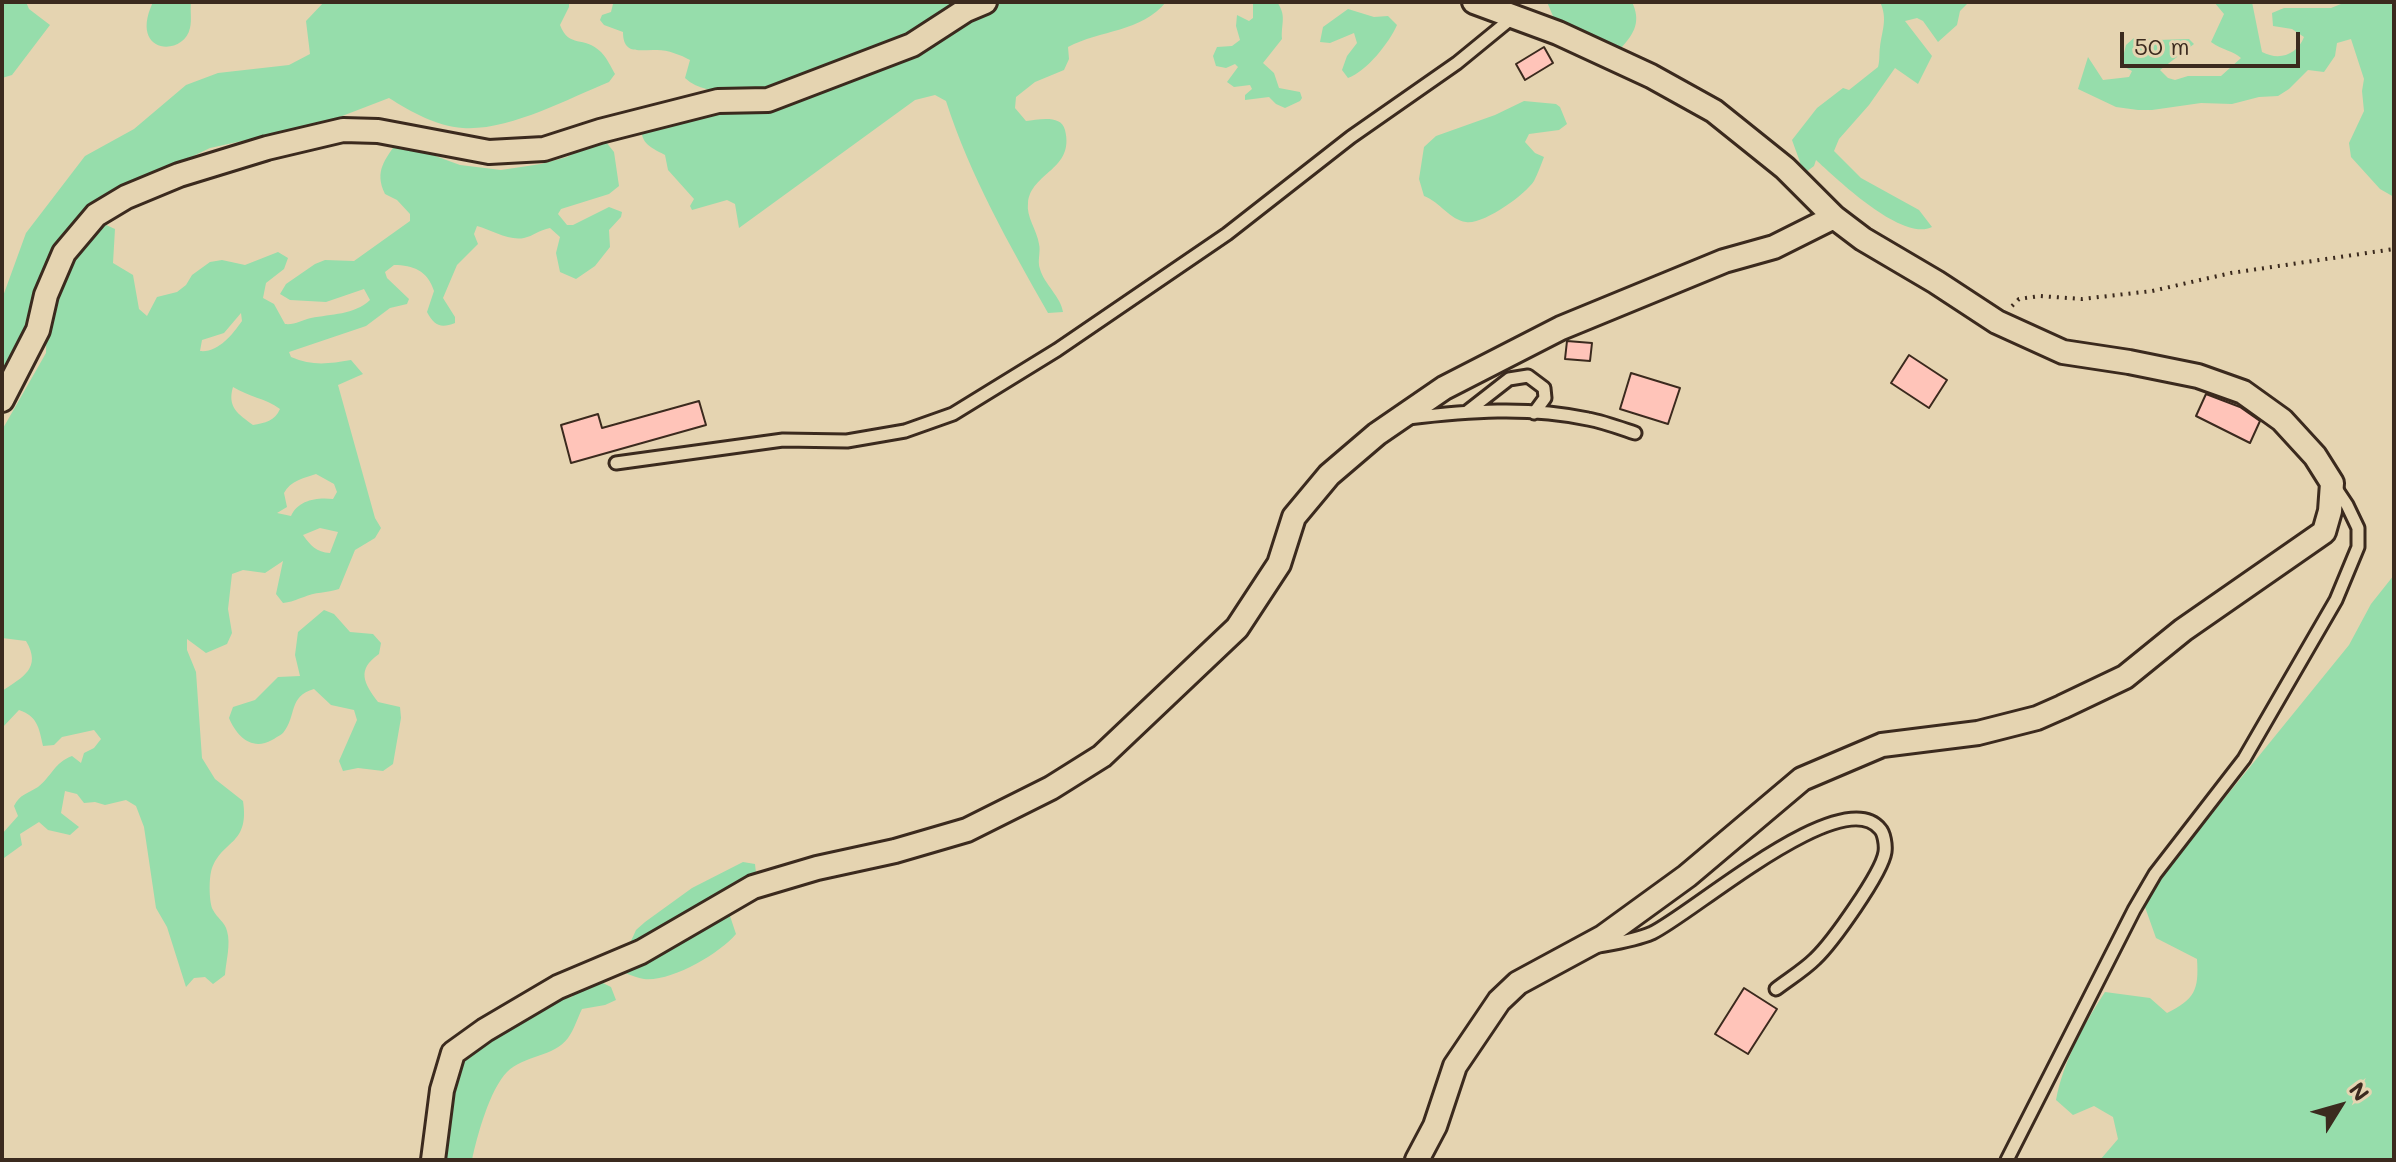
<!DOCTYPE html>
<html>
<head>
<meta charset="utf-8">
<style>
  body { margin:0 }
  #map { position:relative; width:2396px; height:1162px; overflow:hidden; background:#e5d4b1; font-family:Mali,sans-serif }
  canvas { display:block }
  .frame { position:absolute; inset:0; border:4px solid #3b2a1e; pointer-events:none }
  .north { position:absolute; left:2300px; top:1066px; width:80px; height:80px; -webkit-text-stroke:6px #e5d4b1; paint-order:stroke; rotate:53deg; font-size:22px; font-weight:700; line-height:32px; text-align:center; color:#3b2a1e }
  .north::after { content:''; display:block; margin:auto; width:28px; height:36px; background:#3b2a1e; clip-path:polygon(50% 0,100% 100%,50% 72%,0 100%) }
  .scale { position:absolute; left:2120px; top:32px; width:180px; height:36px; box-sizing:border-box; border:4px solid #3b2a1e; border-top:0; padding-left:10px; font-size:24px; line-height:28px; white-space:nowrap; color:#3b2a1e; -webkit-text-stroke:6px #e5d4b1; paint-order:stroke }
</style>
</head>
<body>
<div id="map">
<canvas width="2396" height="1162"></canvas>
<div class="frame"></div>
<div class="north">N</div>
<div class="scale">50 m</div>
</div>
<script>
const ctx = document.querySelector('canvas').getContext('2d');
ctx.lineJoin = 'round';
function paint(path, color) { ctx.fillStyle = color; ctx.fill(path, 'evenodd'); }
function strokePath(path, color, width, dash) { ctx.strokeStyle = color; ctx.lineWidth = width; ctx.lineCap = dash ? 'butt' : 'round'; ctx.setLineDash(dash || []); ctx.stroke(path); }
paint(new Path2D(`
  M2,2H26L29,9L50,25L12,75L2,78Z
  M153,2H191C190,10 192,20 190,28C184,57 128,55 153,2Z
  M324,2H569V7L560,25C569,49 584,35 601,52C607,58 611,67 615,74L609,82C567,99 509,131 463,128C436,126 411,112 389,98L324,123L210,148L166,169L88,211L2,392V299L26,233L85,156L134,129L186,85L218,73L289,65L310,54L306,21Z
  M611,2H1166C1142,32 1100,30 1068,47L1069,59L1064,70L1035,82L1016,97L1015,108L1026,121C1038,120 1061,114 1065,130C1075,170 1031,172 1028,203C1026,217 1037,230 1039,244C1041,252 1037,261 1040,269C1044,284 1061,297 1063,312L1048,313C1009,244 970,176 946,101L935,95L915,100L739,228L735,204L727,200L692,210L690,206L694,199L668,170L665,155C656,150 643,145 642,134L749,91C728,91 702,94 685,78L690,60C681,55 668,50 657,50C640,49 623,56 623,32L604,25L600,20L602,15L611,12L613,4Z
  M1253,2H1277C1287,16 1281,23 1282,39L1263,63L1274,73L1279,88L1300,92L1302,98L1300,101L1285,108L1276,104L1269,97L1245,100V95L1252,89L1250,85L1234,87L1227,82L1238,67L1235,64L1226,68L1216,66L1213,56L1217,47L1232,46L1240,40L1236,26L1237,15L1249,21L1253,18Z
  M1547,2H1632C1641,21 1635,33 1621,48L1608,49L1555,21Z
  M1880,2H1969L1960,11L1957,25L1938,42L1923,21L1917,18L1905,21L1932,56L1918,84L1895,68L1869,105L1839,139L1834,151L1861,178L1919,210L1932,227C1902,242 1837,179 1816,160L1814,166L1802,175L1800,162L1792,140L1817,108L1843,88L1849,90L1878,67C1880,60 1879,54 1880,47C1882,30 1888,19 1880,2Z
  M2214,2H2252L2262,52C2279,61 2297,55 2304,37L2292,29L2273,26L2272,13L2284,8H2331L2346,2H2390L2394,8V197L2380,189L2351,157L2349,143L2364,111L2362,91L2364,79L2351,39L2337,43L2335,56L2324,72L2308,70L2289,89L2278,96L2259,97L2232,104L2201,103L2152,110H2138L2116,107L2078,89L2088,57L2103,80L2129,77L2132,71L2121,65L2126,45L2136,36L2156,40L2189,39L2194,44L2160,70L2168,78L2175,80L2188,76H2221L2241,58C2234,51 2222,50 2211,42L2224,14Z
  M1348,9L1374,17L1388,16L1397,25C1389,43 1367,71 1348,78L1342,70L1347,56L1357,43L1354,33L1330,43L1320,42L1323,27Z
  M1524,101L1556,104L1560,107L1567,124L1559,130L1529,134L1525,142L1535,153L1544,157C1541,165 1538,173 1534,181C1525,195 1483,225 1466,222C1450,220 1440,202 1424,196L1419,179L1424,147L1436,136L1495,115Z
  M397,142L460,165L501,170L541,164L567,157L593,143L606,142L614,152L619,186L609,194L561,209L558,214L567,225H573L609,207L622,212L621,217L609,230L610,247L595,266L576,279L560,272L556,253L560,237L550,228C539,230 533,236 524,238C508,241 492,230 477,226L474,234L478,244L457,265L443,298L455,317V323C440,329 434,325 427,312L434,291C428,271 413,265 394,265L385,272L387,278L409,299L407,304L390,308L366,326L289,352L291,357C312,366 328,364 351,360L363,374L338,385L375,518L381,528L375,538L355,550L339,589C327,593 314,592 304,597C295,600 292,602 283,603L276,594L283,561L265,573L243,570L232,574L228,609L232,633L227,644L206,653L187,639V650L196,672L202,758L215,779L243,801C250,847 220,839 211,872C209,880 209,903 213,910C217,918 225,922 227,931C231,944 226,961 225,975L213,984L205,977L194,978L186,987L167,927L156,908L144,827L136,806L126,800L105,805L95,802L84,803L77,794L65,791L61,813L79,827L70,835L48,830L39,822L20,834L22,845L4,858L2,856V834L18,816L14,806C20,794 27,794 38,787C51,777 55,762 72,756L81,763L84,753L94,748L101,739L94,730L62,737L54,745L43,746C39,727 37,716 19,710L2,728V691C23,677 42,668 26,641L2,638V430L46,353L47,307L57,274L86,239L104,224L115,229L113,263L133,275L139,309L147,316L157,297L177,292L186,285L192,275L210,262L222,260L245,265L278,252L288,258L284,269L266,283L263,298L274,304L285,324C295,325 302,320 311,318C331,314 354,315 370,300L364,289L326,302L290,300L280,294L286,284L315,264L325,260L354,261L410,221V214L397,200L385,194C374,171 385,160 397,142ZM241,313L242,321C232,335 218,353 200,351L202,340L224,333ZM233,387C249,397 265,398 280,409C275,421 265,423 253,425C238,414 227,407 233,387ZM316,474L334,484L337,492L333,499C317,497 298,500 291,516L277,513L287,507L284,493C290,481 304,478 316,474ZM320,528L338,532L330,553C316,552 311,546 303,535Z
  M2394,575V1160H2100L2118,1139L2113,1117L2094,1106L2073,1115L2056,1100C2063,1062 2084,1024 2105,992L2150,998L2167,1013C2195,999 2199,990 2197,959L2156,938L2140,893L2189,842L2349,645L2371,604Z
  M324,610L334,614L350,632L373,634L381,643L379,654C356,670 364,683 378,702L400,707L401,718L393,764L383,771L358,768L343,771L339,761L357,720L354,710L331,705L314,689C288,696 297,716 283,733C282,734 274,739 272,740C252,751 237,737 229,718L233,707L255,700L278,677L300,676L295,655L298,632Z
  M743,862L755,864L756,873L734,882L726,890L725,901L736,934C719,954 671,982 644,979C638,978 631,975 625,973L621,963L636,930L645,922L692,888Z
  M601,982L611,987L616,1000L605,1005L582,1009C577,1019 574,1030 568,1038C554,1057 524,1055 507,1072C490,1089 477,1136 472,1160H436L454,1069L501,1026L550,1001L572,997L578,986Z`), '#96ddab');
const building = new Path2D(`
  M1544,47L1553,63L1525,80L1516,64Z
  M1567,341L1592,343L1590,361L1565,359Z
  M1909,355L1947,380L1929,408L1891,383Z
  M1631,373L1680,388L1668,424L1620,409Z
  M2206,394L2240,407L2260,421L2250,443L2196,416Z
  M699,401L706,425L571,463L561,425L598,414L602,428Z
  M1744,988L1777,1009L1748,1054L1715,1034Z`);
paint(building, '#ffc4b9');
strokePath(building, '#3b2a1e', 2);
const lane = new Path2D(`
  M1468,411L1509,379L1528,376L1544,388L1545,398L1534,413
  M1408,418C1467,411 1528,406 1588,419C1604,422 1620,428 1635,433
  M616,463L783,440L847,441L905,431L953,414L1057,350L1227,234L1351,137L1457,63L1512,18
  M1599,946C1616,943 1636,940 1652,933C1692,914 1842,782 1880,829C1884,833 1886,845 1885,852C1882,873 1832,943 1815,959C1804,970 1789,979 1776,989
  M2007,1160L2134,910L2155,874L2244,759L2336,600L2358,547V528L2347,505L2335,487`);
const street = new Path2D(`
  M2,400L38,330L46,295L64,253L96,215L126,197L179,175L267,148L343,130L378,131L489,152L544,149L600,131L718,101L768,100L912,45L966,10L985,2
  M433,1160L442,1090L453,1053L485,1030L558,987L641,952L753,887L817,868L895,851L967,830L1051,788L1102,756L1237,628L1279,564L1294,517L1329,475L1377,434L1444,388L1561,328L1724,261L1774,247L1834,217
  M1417,1160L1435,1126L1455,1066L1499,1001L1518,983L1603,937L1687,876L1802,779L1882,745L1978,733L2037,718L2062,707L2125,677L2183,630L2324,532L2330,511L2332,483L2315,456L2282,420L2243,392L2198,376L2129,362L2063,352L1997,322L1936,282L1863,239L1834,217L1785,168L1714,111L1651,76L1558,33L1474,2`);
strokePath(lane, '#3b2a1e', 17);
strokePath(street, '#3b2a1e', 28);
strokePath(new Path2D(`
  M2012,306L2019,299L2040,296L2082,299L2152,291L2231,273L2394,249`), '#3b2a1e', 4, [2, 6]);
strokePath(lane, '#e5d4b1', 11);
strokePath(street, '#e5d4b1', 22);
</script>
</body>
</html>
